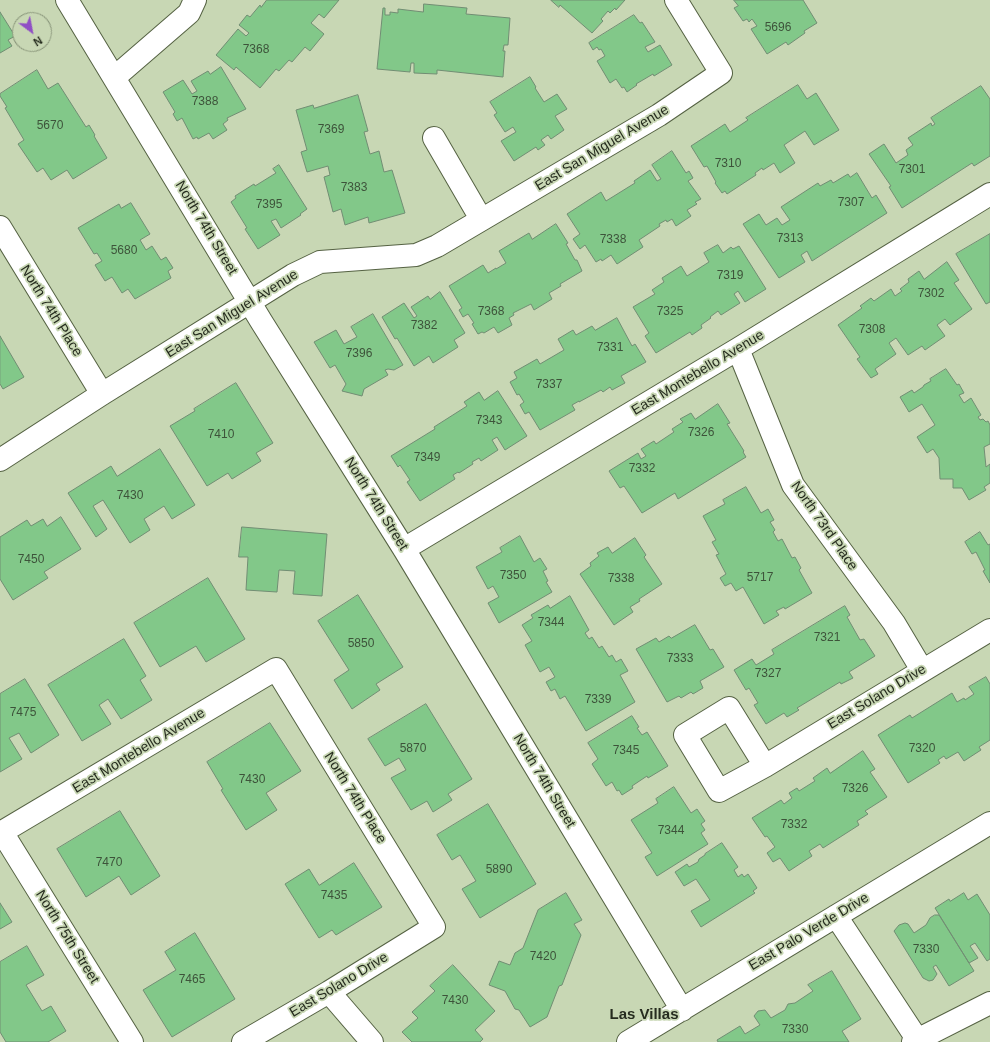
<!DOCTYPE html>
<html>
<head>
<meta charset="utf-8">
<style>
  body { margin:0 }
  #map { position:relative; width:990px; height:1042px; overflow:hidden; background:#c8d7b4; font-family:Helvetica,sans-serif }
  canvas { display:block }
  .north { position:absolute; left:12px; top:12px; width:40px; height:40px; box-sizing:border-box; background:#c8d7b4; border:1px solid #879378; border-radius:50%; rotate:148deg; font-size:11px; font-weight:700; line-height:16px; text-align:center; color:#262c1f }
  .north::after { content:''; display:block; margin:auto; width:14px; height:18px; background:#904fc5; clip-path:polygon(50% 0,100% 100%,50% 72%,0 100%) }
</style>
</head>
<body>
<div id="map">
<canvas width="990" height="1042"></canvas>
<div class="north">N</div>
</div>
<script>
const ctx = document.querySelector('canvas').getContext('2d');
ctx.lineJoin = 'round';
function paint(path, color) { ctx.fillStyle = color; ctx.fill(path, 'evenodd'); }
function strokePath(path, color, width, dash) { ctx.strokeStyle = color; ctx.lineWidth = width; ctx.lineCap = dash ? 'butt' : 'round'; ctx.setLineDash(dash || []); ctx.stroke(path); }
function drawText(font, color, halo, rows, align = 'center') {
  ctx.font = font + ' Helvetica,sans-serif'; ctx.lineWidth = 3.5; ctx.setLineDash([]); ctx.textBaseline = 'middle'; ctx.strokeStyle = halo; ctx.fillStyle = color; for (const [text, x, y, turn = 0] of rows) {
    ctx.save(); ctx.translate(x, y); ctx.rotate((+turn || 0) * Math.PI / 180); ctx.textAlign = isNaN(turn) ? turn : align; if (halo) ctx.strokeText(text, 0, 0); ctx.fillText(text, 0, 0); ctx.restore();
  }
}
const building = new Path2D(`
  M267,0H339L324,18L319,14L311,23L324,34L310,51L305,47L292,62L289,60L279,71L276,69L260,88L236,67L234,70L216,55L238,29L246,36L249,33L239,25L247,15L250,17L260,5L261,7Z
  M551,0H625L616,10L615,8L610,13L608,11L601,19L603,21L592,33L560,5L559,7Z
  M734,0H803L817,23L804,31L805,33L788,45L786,42L767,54L751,29L757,26L752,19L749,22L747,19L743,21L734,8L738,6Z
  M424,4L467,8L466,14L510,18L508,45H504L503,51H505L503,77L437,70V74L414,73V63H411L410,72L377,69L383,8H385V15H390V12L398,13V9L423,12Z
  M0,12L15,36L8,40L12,46L0,53Z
  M634,15L640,23L642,22L655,42L645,47L648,52L660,45L672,65L654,76L653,74L636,84L637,85L627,92L624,87L622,88L616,79L610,83L597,61L605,56L601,49L599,50L597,47L593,50L589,43Z
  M221,67L246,109L227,118L228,120L223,124L227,130L213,139L209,133L198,139L197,137L193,139L182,118L177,121L173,114L175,112L163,92L183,80L192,94L197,91L191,81L208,71L210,74Z
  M37,70L48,89L58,83L86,127L89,125L95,135L94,136L107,158L73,179L67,170L51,180L43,168L37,172L18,144L24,140L5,108L7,107L0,96V94Z
  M530,77L536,87L535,88L544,102L557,94L567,109L555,116L564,130L551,139L548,135L541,140L545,145L538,150L536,147L514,161L501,141L516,132L513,127L505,132L494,115L497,113L490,102Z
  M798,85L807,99L816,93L839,130L814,145L805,131L784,145L795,163L780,173L774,163L763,170L762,168L755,173L756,175L727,194L725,191L722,193L715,183L716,182L707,166L704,167L691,146L725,124L730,132L748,120L746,118Z
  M981,86L990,99V156L974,166L972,163L902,208L889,187L891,186L869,154L884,144L896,163L908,155L906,150L913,145L908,138L931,123L932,126L935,124L931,118Z
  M358,95L368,131L364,132L370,154L379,151L384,172L392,170L405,213L369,223L368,217L345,225L341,209L333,212L324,177L330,175L328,166L307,172L301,152L307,150L296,110L313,105L314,108Z
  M672,151L686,173L689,171L693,178L688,181L701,199L695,202L697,204L687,210L691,216L676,226L672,219L667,222L666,220L659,224L660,226L639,240L643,247L617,264L611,255L602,261L601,259L596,262L585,245L580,249L573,239L580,234L567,214L601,192L606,201L635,183L634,181L650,170L657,181L661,179L652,165Z
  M279,165L307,209L300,214L301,215L281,228L276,219L271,221L280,235L258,249L245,229L247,228L231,202L236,198L235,196L254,184L255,186L276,173L273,169Z
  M857,173L872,198L876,195L887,213L812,261L807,251L801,255L805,262L779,278L743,224L759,214L766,225L777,218L782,225L790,220L781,207L818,183L820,186L831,180L833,183L848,174L850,177Z
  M131,203L150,234L140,240L146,250L152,246L161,260L166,257L173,268L168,271L171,278L135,299L128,289L122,293L112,277L105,281L95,265L102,261L97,253L94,254L78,228L119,204L121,208Z
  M556,224L568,243L566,244L575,260H577L582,271L560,284L561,286L549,293L552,299L534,310L531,304L513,313L514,315L509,318L512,325L498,333L494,327L484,333L482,332L478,334L472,324L474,323L468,314L463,317L459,310L462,308L449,286L483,265L488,273L496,268V269L506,263L499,251L529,233L532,239Z
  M990,234V302L986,304L956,254Z
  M718,245L723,253L731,247L733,249L739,246L766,289L745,302L738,291L734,294L740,303L721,315L718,311L710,317L711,318L701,325L702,328L692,335L690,332L656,353L645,336L649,333L633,307L655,294L652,290L664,282L662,278L681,266L687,276L709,262L704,253Z
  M947,262L959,280L954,283L972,309L950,325L945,319L937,325L945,336L925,350L922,346L908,355L896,338L889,343L896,354L875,369L878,374L871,378L857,359L860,357L838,325L862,308L860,306L871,298L874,301L891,289L895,296L902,291L900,289L909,282L908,279L919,271L924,279Z
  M440,292L465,333L454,340L458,347L433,363L429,356L414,366L397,338L395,339L382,317L404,303L414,318L417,316L411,307L428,296L430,299Z
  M373,314L403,365L394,370L388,369L385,370L388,375L364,389L362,396L342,391L346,384L335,365L330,368L314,342L336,330L344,344L357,337L351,327Z
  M617,318L632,346L635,344L646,362L621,376L625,383L612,390L610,387L603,392L601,390L579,402V401L572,405L575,410L540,430L529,412L525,414L520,405L524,402L519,394L517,395L510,382L517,378L514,372L537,359L540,364L564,350L558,339L573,330L576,335L592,326L595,330Z
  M0,336L24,377L3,389L0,384Z
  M946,369L957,385L959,384L964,393L959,395L964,403L971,398L981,415L978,417L980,420L983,419L986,422L988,421L990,425V444L984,447L986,467L990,464V483L984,487L986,490L969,500L962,488H953V479H940L939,458L933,449L927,453L917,437L935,425L922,404L909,412L900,397L912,390L914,393L923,387L924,385L931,381L930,379Z
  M236,383L273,443L256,453L261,461L232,479L228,473L207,486L170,426L195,411L194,409Z
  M498,391L527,436L505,450L497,437L492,440L498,450L481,461L479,458L472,462L473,464L459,473L458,472L453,475L455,479L420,501L407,482L410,480L400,465L398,467L391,456L435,429L434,427L467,406L464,402L479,392L484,400Z
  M718,404L730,423L727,424L744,451L743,452L746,457L678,499L675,493L642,513L624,486L620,488L609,471L638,453L641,459L646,456L641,449L654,441L656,444L674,432L672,429L683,422L680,419L691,413L695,419Z
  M160,449L195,505L172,519L164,506L144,519L150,530L130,543L103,500L93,506L107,529L96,537L68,493L111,466L117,476Z
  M746,487L761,513L768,509L774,520L770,522L775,530L773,532L778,541L782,539L792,558L795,557L801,568L799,570L812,593L785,609L784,607L776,611L779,615L764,624L743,587L736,591L731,583L725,586L720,578L726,574L716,555L719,554L712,542L716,540L703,516L725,504L723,500Z
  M61,517L81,549L44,572L48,578L13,600L0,579V537L27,520L31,526L43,519L47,526Z
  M242,527L327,534L322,596L293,594L295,571L279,570L277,592L246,590L248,557H239Z
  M980,532L988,545L990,544V583L983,571L985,570L976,552L972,554L965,542Z
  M520,536L534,562L540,558L547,569L543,571L548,581L546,582L552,592L499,623L488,603L499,597L493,586L488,589L476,567L502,552L500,548Z
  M635,538L646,555L644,557L662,584L639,599L640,601L630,607L633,612L614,625L580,574L591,566L590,563L599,556L597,553L608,547L612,553Z
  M208,578L245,639L206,662L196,646L160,667L134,623Z
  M358,595L403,667L376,684L380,690L352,709L334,680L349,670L318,621Z
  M570,596L589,630L585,633L589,639L592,637L599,648L602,646L609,657L612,655L616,662L621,659L628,671L620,675L635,702L586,731L565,696L560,699L555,689L551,691L546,682L555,677L549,667L540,672L525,645L532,641L522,625L533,618L531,615L548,605L550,608Z
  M845,606L850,615L847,617L860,640L864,639L875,656L849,672L853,678L841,684L840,682L797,708L799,710L787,717L784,713L766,724L754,705L758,703L749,688L746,690L734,670L752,659L756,665L774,654L772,650Z
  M695,625L710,650L713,649L724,667L700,681L703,688L693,694L691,692L681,698L679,696L667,702L636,649L656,638L659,642L669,636L671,638Z
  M124,639L146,676L140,680L152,700L121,719L108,699L99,705L111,724L82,741L48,685Z
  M986,677L990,684V740L979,747L981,750L964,761L958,752L946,759L944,756L938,760L940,763L908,783L878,735L910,715L912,718L952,693L957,702L964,698L965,700L974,694L969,687Z
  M25,679L59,735L31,753L19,733L9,738L22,759L0,772V694Z
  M426,704L472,779L448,794L452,800L433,812L427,801L411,810L391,778L406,770L399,758L385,766L368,739Z
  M632,716L639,727L637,728L642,735L647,732L668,766L648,778L647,776L632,786L633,788L622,795L619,790L617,791L612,782L606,786L592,764L598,759L588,743Z
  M270,723L301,771L266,793L277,810L246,830L221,790L223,789L207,762Z
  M863,751L875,769L870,772L887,797L865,811L868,814L857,821L859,825L823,848L820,844L809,851L812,856L789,871L780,858L773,862L767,853L775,847L767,836L765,837L752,818L781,800L784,804L792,798L789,793L797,788L799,791L815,781L813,778L827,768L830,773Z
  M674,787L691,813L697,809L705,821L701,824L705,830L701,833L708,844L657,876L645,857L652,853L631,820L658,803L656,799Z
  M488,804L536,884L480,918L462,889L476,881L460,855L452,860L437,835Z
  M120,811L160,876L131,895L119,876L86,897L57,849Z
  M722,843L738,867L734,870L738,877L742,874L744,877L748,874L757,888L753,891L755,893L701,927L691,911L710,900L696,879L684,886L675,872L687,864L689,867L698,862L699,859L705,855V854Z
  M354,863L382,907L336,935L332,930L319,938L285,884L309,869L319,885Z
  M566,893L582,920L574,924L581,935L562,985L559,986L547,1017L530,1027L519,1010L515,1009L505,991L489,985L499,961L510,965L515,953L523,948L538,910Z
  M964,893L968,900L977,894L990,915V959L987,961L975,943L970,946L978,958L969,963L935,908L949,899L950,901Z
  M0,903L12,922L0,929Z
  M935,915H939L974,971L949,986L936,965L933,967L937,974L933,980L929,981L923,978L894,931L899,925L905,923L908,924L914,933L926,925L930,918Z
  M195,933L235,999L172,1037L143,990L176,970L165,952Z
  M27,946L44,975L26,985L42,1011L51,1006L66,1031L48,1042H6L0,1032V962Z
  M453,965L495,1011L475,1030L483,1039L480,1042H412L402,1032L418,1018L412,1012L435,991L430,986Z
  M832,971L861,1019L842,1031L849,1042H718L717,1040L740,1026L745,1034L760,1025L754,1016L758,1011L765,1010L771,1018L785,1010L788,1004L795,1003L813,991L808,985Z`);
paint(building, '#82c889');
strokePath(building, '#718d73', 1);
const minor = new Path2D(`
  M67,0L261,321L404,549L682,1010
  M115,77L189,13L195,0
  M434,138L481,219
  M0,227L102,394
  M738,349L793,485L894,623L922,670
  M0,460L102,394L293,275L320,262L416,255L437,246L659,115L721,73L676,0
  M404,549L738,349L990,194
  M765,766L729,708L685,735L719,791L765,766L990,630
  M836,916L917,1039
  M329,992L372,1042
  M132,1042L2,832L276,669L434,927L329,992L243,1042
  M628,1042L990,823
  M913,1042L990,1003`);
strokePath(minor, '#556243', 24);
strokePath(minor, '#fff', 22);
drawText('12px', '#3d533a', null, [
  ["5696",778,28],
  ["7368",256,50],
  ["7388",205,102],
  ["5670",50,126],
  ["7369",331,130],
  ["7310",728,164],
  ["7301",912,170],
  ["7383",354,188],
  ["7307",851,203],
  ["7395",269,205],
  ["7313",790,239],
  ["7338",613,240],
  ["5680",124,251],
  ["7319",730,276],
  ["7302",931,294],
  ["7368",491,312],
  ["7325",670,312],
  ["7382",424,326],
  ["7308",872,330],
  ["7331",610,348],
  ["7396",359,354],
  ["7337",549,385],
  ["7343",489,421],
  ["7326",701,433],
  ["7410",221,435],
  ["7349",427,458],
  ["7332",642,469],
  ["7430",130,496],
  ["7450",31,560],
  ["7350",513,576],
  ["5717",760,578],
  ["7338",621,579],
  ["7344",551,623],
  ["7321",827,638],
  ["5850",361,644],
  ["7333",680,659],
  ["7327",768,674],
  ["7339",598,700],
  ["7475",23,713],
  ["5870",413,749],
  ["7320",922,749],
  ["7345",626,751],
  ["7430",252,780],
  ["7326",855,789],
  ["7332",794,825],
  ["7344",671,831],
  ["7470",109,863],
  ["5890",499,870],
  ["7435",334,896],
  ["7330",926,950],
  ["7420",543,957],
  ["7465",192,980],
  ["7430",455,1001],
  ["7330",795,1030]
]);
drawText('14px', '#262c1f', '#c8d7b4', [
  ["East San Miguel Avenue",602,148,-31],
  ["North 74th Street",206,228,59],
  ["North 74th Place",51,311,58],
  ["East San Miguel Avenue",232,314,-32],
  ["East Montebello Avenue",698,373,-31],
  ["North 74th Street",376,504,58],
  ["North 73rd Place",824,526,55],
  ["East Solano Drive",877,697,-31],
  ["East Montebello Avenue",139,751,-31],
  ["North 74th Street",544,781,59],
  ["North 74th Place",355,798,58],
  ["East Palo Verde Drive",809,932,-31],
  ["North 75th Street",67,937,58],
  ["East Solano Drive",339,985,-31]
]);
drawText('bold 15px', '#262c1f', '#c8d7b4', [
  ["Las Villas",644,1015]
]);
</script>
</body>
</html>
